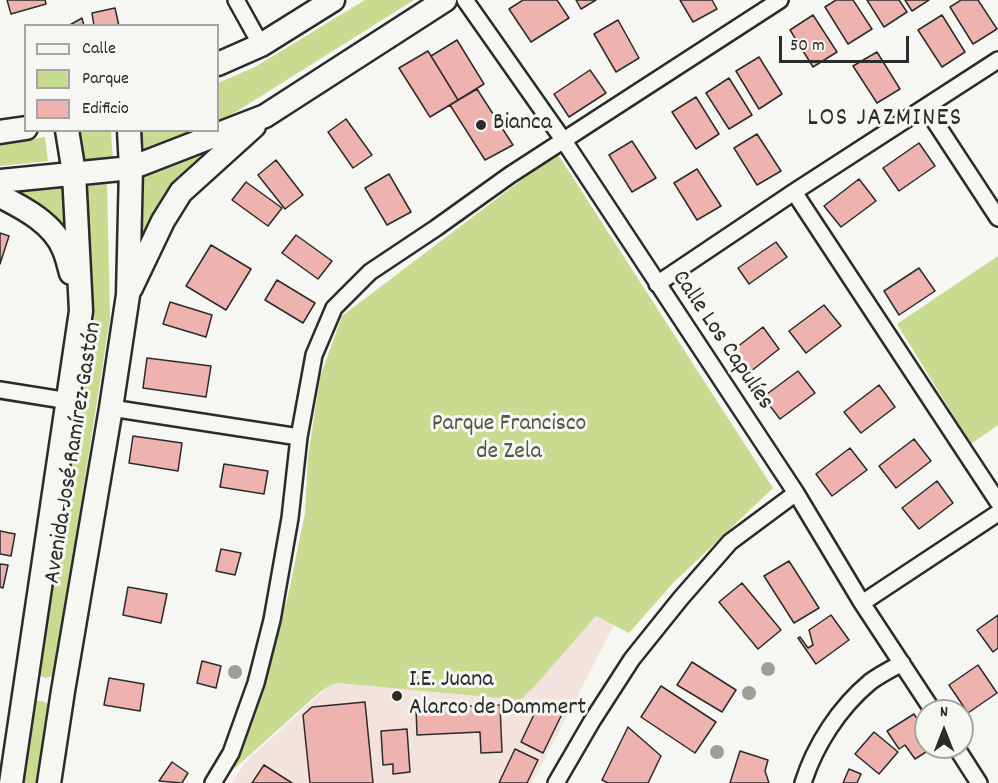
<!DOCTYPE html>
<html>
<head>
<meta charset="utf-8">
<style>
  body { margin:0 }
  #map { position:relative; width:998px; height:783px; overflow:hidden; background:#f6f6f2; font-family:Dekko,sans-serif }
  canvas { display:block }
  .legend { position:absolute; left:24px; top:24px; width:195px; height:108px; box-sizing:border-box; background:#f6f6f2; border:2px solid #a5a5a2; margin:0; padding:8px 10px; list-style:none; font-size:18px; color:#2b2b2b }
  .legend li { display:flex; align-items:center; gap:12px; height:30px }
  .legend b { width:30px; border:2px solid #a5a5a2 }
  .north { position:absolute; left:914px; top:699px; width:60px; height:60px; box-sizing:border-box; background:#f6f6f2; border:2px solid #a5a5a2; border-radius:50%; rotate:0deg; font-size:16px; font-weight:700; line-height:24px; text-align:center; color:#2b2b2b }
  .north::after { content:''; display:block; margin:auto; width:21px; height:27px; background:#2b2b2b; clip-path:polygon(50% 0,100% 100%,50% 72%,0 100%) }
  .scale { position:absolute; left:779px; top:36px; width:130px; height:27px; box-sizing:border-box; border:3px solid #2b2b2b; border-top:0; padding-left:8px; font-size:18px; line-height:21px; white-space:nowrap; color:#2b2b2b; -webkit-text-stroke:4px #f6f6f2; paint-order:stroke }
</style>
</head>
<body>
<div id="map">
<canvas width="998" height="783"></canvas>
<ul class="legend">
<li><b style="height:8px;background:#f6f6f2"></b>Calle</li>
<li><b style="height:16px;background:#c8db90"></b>Parque</li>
<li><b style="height:16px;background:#eeb3ae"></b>Edificio</li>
</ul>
<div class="north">N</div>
<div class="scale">50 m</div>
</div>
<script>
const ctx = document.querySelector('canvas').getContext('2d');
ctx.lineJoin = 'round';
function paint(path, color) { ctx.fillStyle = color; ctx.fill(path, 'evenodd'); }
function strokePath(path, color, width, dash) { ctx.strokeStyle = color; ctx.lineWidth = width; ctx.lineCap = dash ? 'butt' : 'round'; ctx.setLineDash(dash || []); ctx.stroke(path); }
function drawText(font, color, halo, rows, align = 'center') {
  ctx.font = font + ' Dekko,sans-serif'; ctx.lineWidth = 6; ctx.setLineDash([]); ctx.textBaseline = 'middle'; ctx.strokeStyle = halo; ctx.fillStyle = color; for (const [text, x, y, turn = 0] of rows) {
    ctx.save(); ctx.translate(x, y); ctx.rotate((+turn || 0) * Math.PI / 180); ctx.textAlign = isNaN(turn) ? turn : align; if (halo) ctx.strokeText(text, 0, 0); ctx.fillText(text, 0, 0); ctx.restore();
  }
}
paint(new Path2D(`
  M596,616L614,625L532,783H232L245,762L329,686L338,683L520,700L534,687Z`), '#f4e2de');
paint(new Path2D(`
  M365,0H414L218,123V83L255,67Z
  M141,130L197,131L144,150Z
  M78,131H111L113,161L81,164Z
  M45,137L48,161L0,166V144Z
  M220,145L164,194L138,243L136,174Z
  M557,153L773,488L673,583L629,633L596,616L534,687L520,700L338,683L329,686L320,692L234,769L288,596L305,513L308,457L320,377L342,316Z
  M107,183L110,318L54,676L45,678L41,676L36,667L85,184Z
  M65,184L67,239C47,215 38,201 9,190Z
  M998,256V425L971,444L897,324Z
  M34,700L45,702L49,706L38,783H18Z`), '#c8db90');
const building = new Path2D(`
  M7,0H45L46,4L11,14Z
  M523,0H557L569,18L531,42L509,9Z
  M576,0H596L581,9Z
  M680,0H712L717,9L693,22Z
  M836,0H853L872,29L848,44L825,7Z
  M867,0H899L907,12L884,27Z
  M905,0H929L912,11Z
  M961,0H978L997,29L973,44L950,7Z
  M115,8L119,26H94L92,13Z
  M813,15L837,52L813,67L790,30Z
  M942,15L965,52L942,67L918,30Z
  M82,18L84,26H68Z
  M618,20L639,58L616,72L594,34Z
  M457,40L484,84L458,100L431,56Z
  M428,51L458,100L430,117L399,68Z
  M877,52L900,89L877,103L853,66Z
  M759,57L782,94L759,109L736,71Z
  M590,70L606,93L569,117L554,94Z
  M729,78L752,115L729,129L706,93Z
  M477,89L513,145L485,160L450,105Z
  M696,97L719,134L696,149L672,112Z
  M346,119L372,155L353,168L328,132Z
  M757,134L781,171L757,185L734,148Z
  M632,141L656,178L632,192L609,155Z
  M919,143L935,166L899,191L883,168Z
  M276,160L303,195L285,209L258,175Z
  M697,169L721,206L697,220L674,183Z
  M389,174L411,212L387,225L365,188Z
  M859,179L876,201L841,227L824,206Z
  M246,182L282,208L268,226L232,200Z
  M0,233L9,236L0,264Z
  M296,235L332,261L318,279L282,253Z
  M776,242L787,257L749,284L738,268Z
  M211,245L251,269L226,310L186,286Z
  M919,268L935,291L899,315L884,291Z
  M277,280L315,303L303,323L265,300Z
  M170,302L212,315L206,337L163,324Z
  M824,305L841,326L806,353L789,331Z
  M763,327L779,349L745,376L728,354Z
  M147,358L211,366L206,397L143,388Z
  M798,371L815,393L780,419L763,397Z
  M879,385L895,407L861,433L844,412Z
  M133,436L182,443L178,471L129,463Z
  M914,439L931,461L896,488L879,466Z
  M850,448L867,470L832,496L816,474Z
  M224,464L268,471L264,494L220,487Z
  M937,481L953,503L919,529L902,508Z
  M0,531L15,534L11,556L0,554Z
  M221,549L241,553L235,575L216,571Z
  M789,561L819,608L794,623L764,576Z
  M0,564L8,565L3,588L0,587Z
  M742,583L781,630L758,649L719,602Z
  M128,587L167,594L161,623L123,615Z
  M831,615L849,640L816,664L798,638L800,637L808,648L813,645L809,630Z
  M998,615V648L993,652L977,630Z
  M202,661L221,666L216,688L197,683Z
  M692,662L736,690L722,712L677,685Z
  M978,665L997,693L968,713L949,685Z
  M109,678L144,684L140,711L104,705Z
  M661,686L716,722L695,753L641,717Z
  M365,702L373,783H310L303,715L312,707Z
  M539,704L562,714L543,753L521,742Z
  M500,705L502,752L481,753L480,732L417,735L416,708Z
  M914,714L926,733V747H934L915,759L905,745L899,749L887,731Z
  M628,727L661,756L648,783H608L602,780Z
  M407,729L410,772L393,774V764L383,765L381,731Z
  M874,732L898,752L879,774L855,754Z
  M515,749L538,760L527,783H499Z
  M740,751L768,760L765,771L769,783H730Z
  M172,762L188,773L182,783L159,781Z
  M264,765L292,783H252Z
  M849,769L861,774L857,783H843Z`);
paint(building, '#eeb3ae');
strokePath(building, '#2b2b2b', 1.5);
const street = new Path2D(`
  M236,0L261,45
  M465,0L564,141L796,493L862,603L933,711
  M926,108L998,218
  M794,192L998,502
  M657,284L794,192L998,60
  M0,390L69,401
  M111,408L299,437
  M862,603L998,513
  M956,747L979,783
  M213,783L231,753L256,683L272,620L290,518L299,437L314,355L334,308L370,272L436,228L510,175L780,0
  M556,783L592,721L632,659L681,598L730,542L796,493
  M803,783C815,745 839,708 870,682C879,675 891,669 902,663`);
const secondary = new Path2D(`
  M218,64L261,45L333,0
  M0,132L26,128
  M0,181L131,168L265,116L445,0
  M0,196C24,208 54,224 64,250C67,257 69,266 71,273
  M131,288L163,221L181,192L254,126
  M11,783L81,311L74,173L67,130
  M49,783L63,691L111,408L128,295L131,168L129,130`);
strokePath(street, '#2b2b2b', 20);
strokePath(secondary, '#2b2b2b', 27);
strokePath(street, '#f6f6f2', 15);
strokePath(secondary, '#f6f6f2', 22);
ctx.fillStyle = '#9c9f92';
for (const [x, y] of [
  [768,669],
  [235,672],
  [749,693],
  [717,752]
]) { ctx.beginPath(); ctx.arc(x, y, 7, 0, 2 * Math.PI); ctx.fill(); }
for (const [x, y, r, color] of [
  [481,125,6,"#2b2b2b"],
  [397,696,6,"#2b2b2b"]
]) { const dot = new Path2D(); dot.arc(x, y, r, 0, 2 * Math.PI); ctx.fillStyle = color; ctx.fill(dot); strokePath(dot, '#f6f6f2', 2); }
drawText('24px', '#2b2b2b', '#f6f6f2', [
  ["Bianca",493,125],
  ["I.E. Juana",409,682],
  ["Alarco de Dammert",409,710]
], 'left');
drawText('24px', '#2b2b2b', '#f6f6f2', [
  ["Calle Los Capulíes",721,341,56],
  ["Avenida José Ramírez Gastón",75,453,-81]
]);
drawText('24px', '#525744', '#f6f6f2', [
  ["Parque Francisco",509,426],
  ["de Zela",509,454]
]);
ctx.letterSpacing = '1.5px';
drawText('26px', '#2b2b2b', '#f6f6f2', [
  ["LOS JAZMINES",885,120]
]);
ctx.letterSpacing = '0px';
</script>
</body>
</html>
